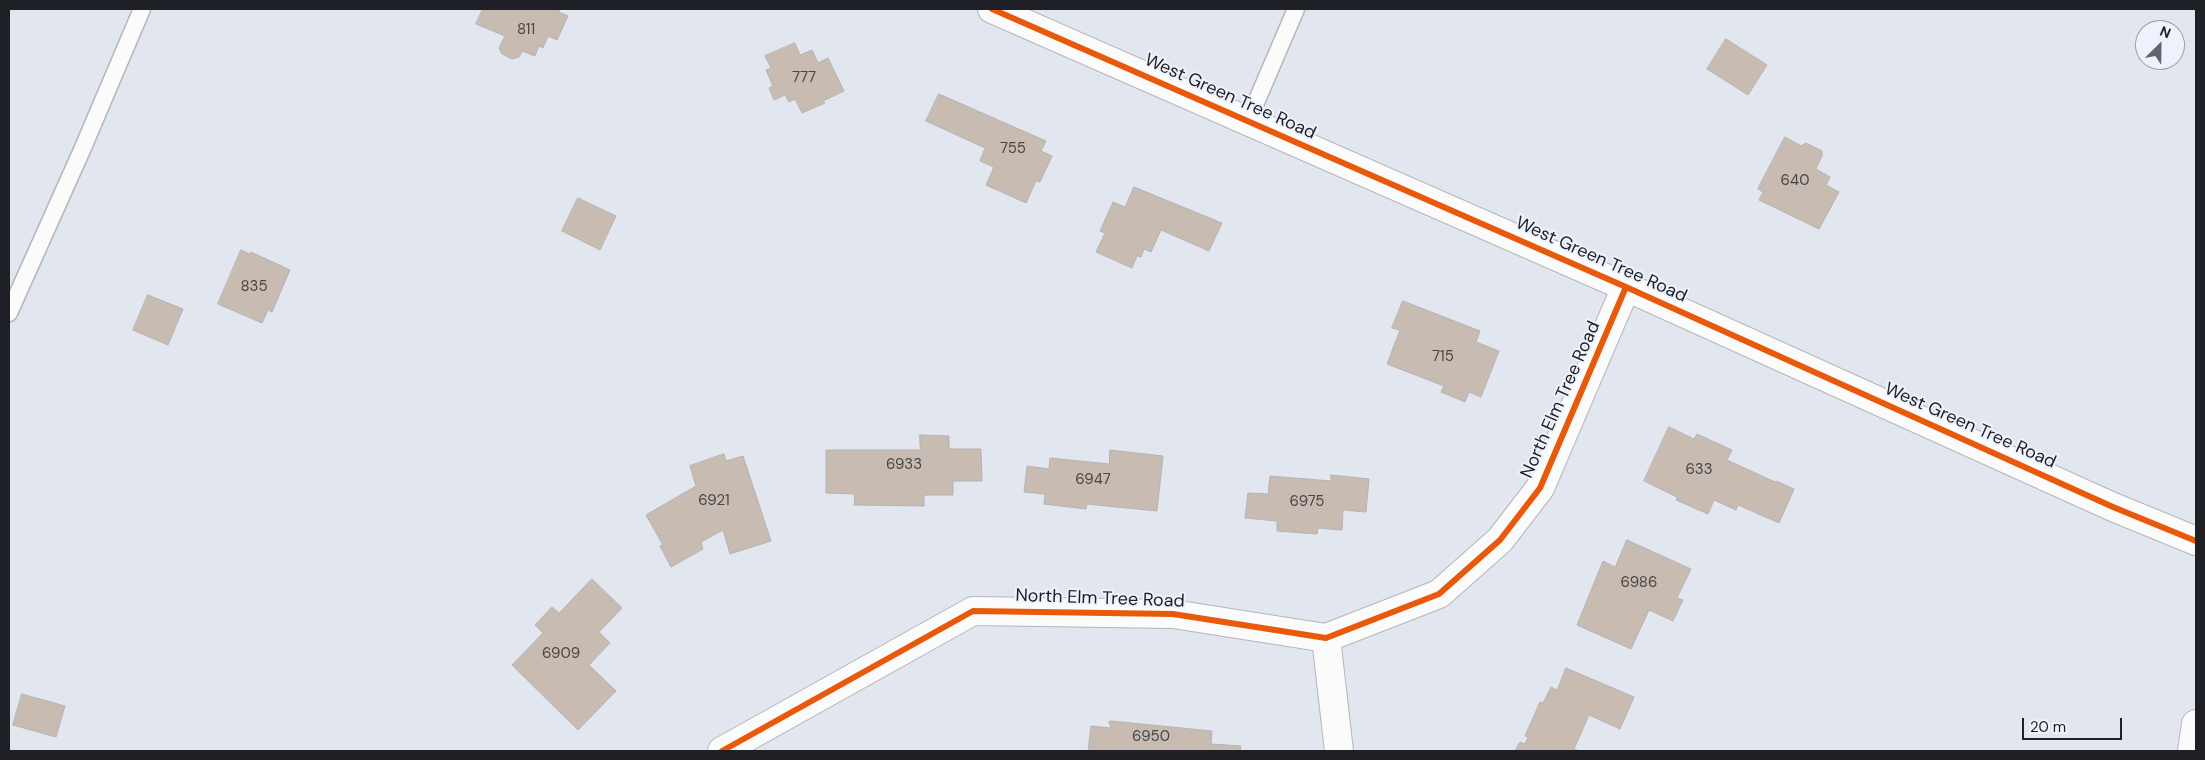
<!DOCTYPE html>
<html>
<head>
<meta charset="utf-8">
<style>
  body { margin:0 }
  #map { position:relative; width:2205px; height:760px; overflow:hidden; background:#e2e6ee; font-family:"DM Sans",sans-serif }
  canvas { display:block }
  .frame { position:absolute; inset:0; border:10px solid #1e2025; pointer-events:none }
  .north { position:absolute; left:2135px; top:20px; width:50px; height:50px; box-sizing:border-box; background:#edf2fc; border:1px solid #9a9ea6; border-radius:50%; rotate:23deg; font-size:14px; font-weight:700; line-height:20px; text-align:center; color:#1e2025 }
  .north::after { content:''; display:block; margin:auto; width:18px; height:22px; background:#63656b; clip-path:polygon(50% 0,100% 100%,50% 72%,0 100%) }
  .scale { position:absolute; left:2022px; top:718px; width:100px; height:22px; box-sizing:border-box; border:2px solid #1e2025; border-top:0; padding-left:6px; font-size:15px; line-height:18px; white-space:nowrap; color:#1e2025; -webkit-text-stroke:4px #edf2fc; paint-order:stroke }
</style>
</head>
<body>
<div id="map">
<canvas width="2205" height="760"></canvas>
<div class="frame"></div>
<div class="north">N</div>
<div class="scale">20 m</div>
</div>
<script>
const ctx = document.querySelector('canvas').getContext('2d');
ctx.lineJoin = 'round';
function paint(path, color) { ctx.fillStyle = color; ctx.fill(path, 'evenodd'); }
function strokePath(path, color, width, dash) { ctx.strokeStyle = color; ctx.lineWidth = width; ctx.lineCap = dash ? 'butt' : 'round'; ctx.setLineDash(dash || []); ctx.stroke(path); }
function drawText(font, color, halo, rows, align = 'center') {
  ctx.font = font + ' "DM Sans",sans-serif'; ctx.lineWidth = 4; ctx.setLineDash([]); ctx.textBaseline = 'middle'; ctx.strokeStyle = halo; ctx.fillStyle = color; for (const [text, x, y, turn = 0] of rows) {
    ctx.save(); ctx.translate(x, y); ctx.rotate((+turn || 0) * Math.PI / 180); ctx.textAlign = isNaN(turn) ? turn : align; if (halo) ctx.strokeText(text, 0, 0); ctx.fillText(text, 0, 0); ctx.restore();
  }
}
const building = new Path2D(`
  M483,9H560L559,12L568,16L557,40L548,36L543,48L539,46L535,56L522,51L519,57L512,59L502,54L499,48L505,36L476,24Z
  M1726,39L1767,65L1748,95L1707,69Z
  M795,43L800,55L812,50L818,63L828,58L844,91L823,101L825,103L802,113L795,99L789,102L785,95L774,100L769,88L773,86L766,70L771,68L765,56Z
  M939,94L1046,141L1041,151L1052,156L1040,182L1036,181L1026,203L986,185L994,167L980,161L985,148L926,121Z
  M1785,137L1801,146L1806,143L1822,151V156L1816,169L1830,177L1826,185L1839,192L1819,229L1759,200L1763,192L1758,189Z
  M1134,187L1222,223L1209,251L1161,230L1151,252L1144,249L1141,257L1137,256L1132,268L1096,252L1105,233L1100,231L1113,202L1125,207Z
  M578,198L616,216L600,250L562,231Z
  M241,250L250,254L251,252L290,270L272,312L268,310L262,323L218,304Z
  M148,295L183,309L168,345L133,330Z
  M1403,301L1480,331L1476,342L1499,351L1481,397L1469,392L1465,402L1441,392L1444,386L1387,364L1400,330L1392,328Z
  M1669,427L1694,439L1697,434L1732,450L1727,460L1775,482L1776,481L1794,489L1779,523L1738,505L1736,510L1714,500L1708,514L1676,500L1677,497L1644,481Z
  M920,435L949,436V449H981L982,481H953V495H924V506L854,505L855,494L826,493V450H920Z
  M1110,450L1163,456L1157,511L1087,504L1086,509L1044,504L1045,494L1024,492L1027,466L1049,469L1050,458L1109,464Z
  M724,454L726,461L743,456L771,541L730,554L723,530L701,542L703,549L671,567L660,546L663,545L646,515L696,486L690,466Z
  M1331,475L1369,479L1366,512L1343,510L1342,530L1318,528L1317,534L1277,531V521L1245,518L1248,493L1268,494L1270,476L1331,481Z
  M1627,540L1691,569L1677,598L1683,600L1673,621L1649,610L1631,649L1577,625L1603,561L1615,567Z
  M592,579L622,608L599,632L610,643L589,665L616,691L578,730L512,665L543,633L535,625L552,607L559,613Z
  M1566,668L1634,697L1620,729L1589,715L1574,749L1579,751H1515L1520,742L1525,744L1528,737L1525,736L1540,702L1543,703L1551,687L1557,690Z
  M22,694L65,706L56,737L13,725Z
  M1111,721L1212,731L1211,744L1241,746L1240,751H1088L1091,726L1111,728L1109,722Z`);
paint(building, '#c8bcb2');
strokePath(building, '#b3b3b5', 1);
const lane = new Path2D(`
  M1248,121L1296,9
  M9,313L82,150L142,9`);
const street = new Path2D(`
  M1326,638L1339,751
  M722,751L973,611L1173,614L1326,638L1439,594L1500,540L1540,488L1626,287
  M2192,751L2196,724`);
const secondary = new Path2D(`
  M992,9L1626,287L2113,507L2196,541`);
strokePath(lane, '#b3b6bc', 19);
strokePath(street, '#b3b6bc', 30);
strokePath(secondary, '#b3b6bc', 30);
strokePath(lane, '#fbfbfc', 16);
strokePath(street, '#fbfbfc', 28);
strokePath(secondary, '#fbfbfc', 28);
strokePath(new Path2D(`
  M992,9L1626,287L2113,507L2196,541
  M722,751L973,611L1173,614L1326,638L1439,594L1500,540L1540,488L1626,287`), '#e8590c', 6);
drawText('15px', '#484748', null, [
  ["811",526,30],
  ["777",804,78],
  ["755",1013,149],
  ["640",1795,181],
  ["835",254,287],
  ["715",1443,357],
  ["6933",904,465],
  ["633",1699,470],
  ["6947",1093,480],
  ["6921",714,501],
  ["6975",1307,502],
  ["6986",1639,583],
  ["6909",561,654],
  ["6950",1151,737]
]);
drawText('18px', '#1e2025', '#edf2fc', [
  ["West Green Tree Road",1230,97,24],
  ["West Green Tree Road",1601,260,24],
  ["North Elm Tree Road",1561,400,-66],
  ["West Green Tree Road",1970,426,24],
  ["North Elm Tree Road",1100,599,2]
]);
</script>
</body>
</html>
